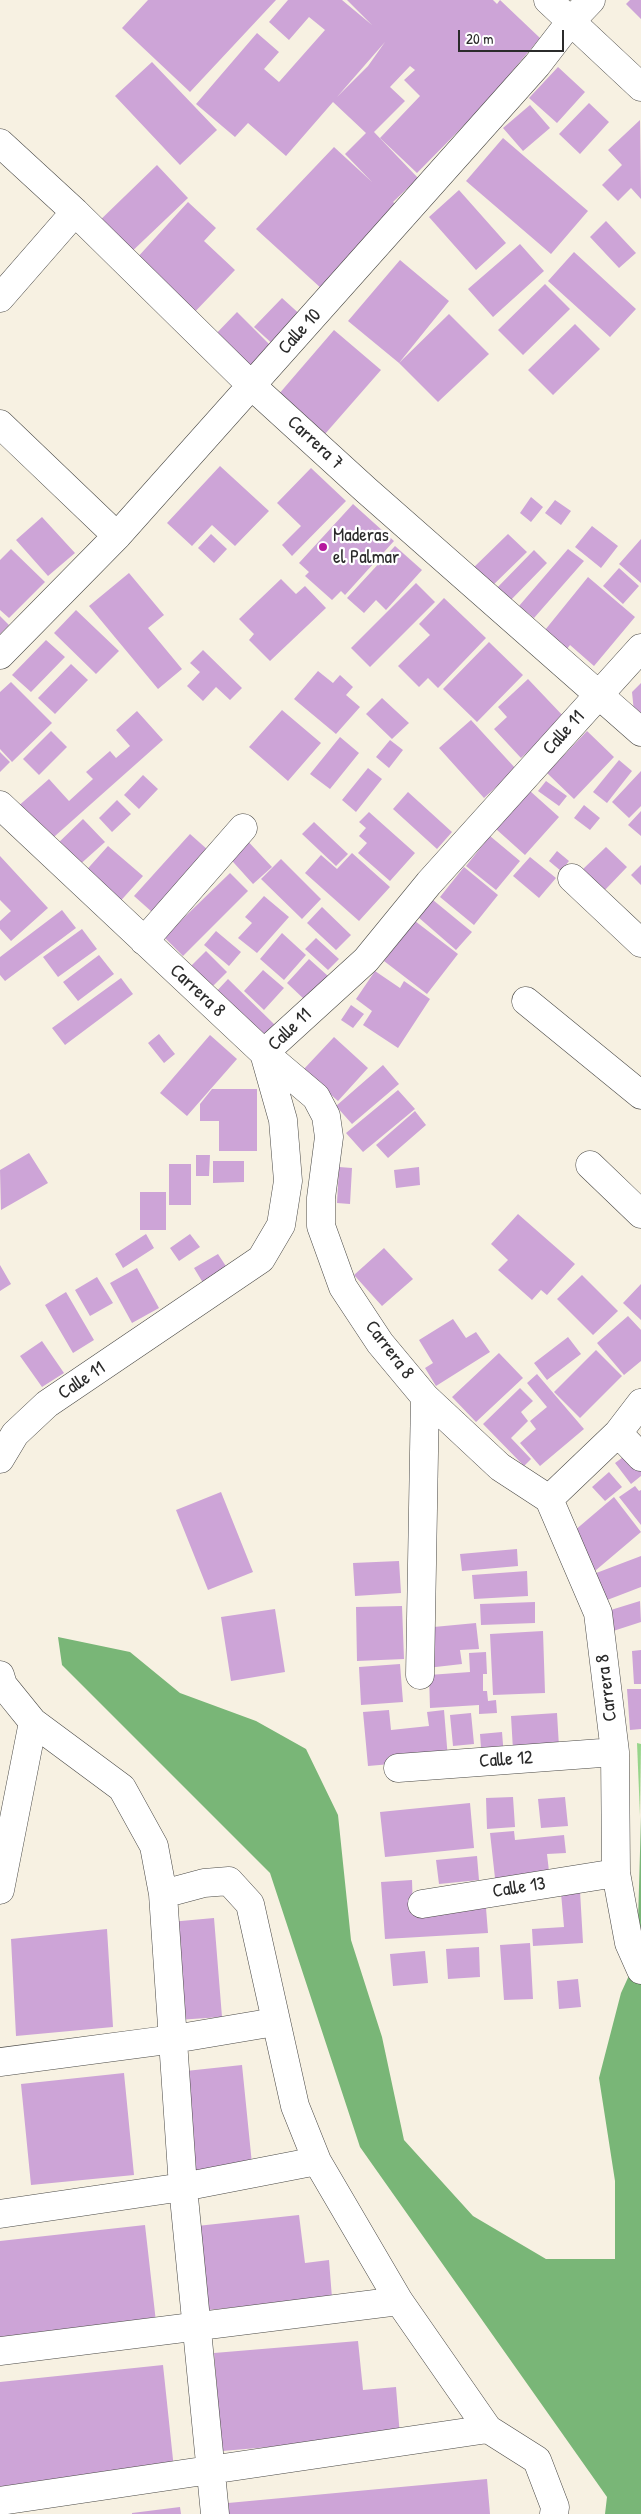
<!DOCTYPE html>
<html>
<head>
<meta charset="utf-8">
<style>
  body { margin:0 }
  #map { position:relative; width:641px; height:2514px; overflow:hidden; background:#f7f1e2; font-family:"Patrick Hand",sans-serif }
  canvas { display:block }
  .scale { position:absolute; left:458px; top:30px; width:106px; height:22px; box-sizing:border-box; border:2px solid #2b2b2b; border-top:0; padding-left:6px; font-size:15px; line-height:18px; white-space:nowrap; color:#2b2b2b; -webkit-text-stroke:4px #fff; paint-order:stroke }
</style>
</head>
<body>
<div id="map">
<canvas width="641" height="2514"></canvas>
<div class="scale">20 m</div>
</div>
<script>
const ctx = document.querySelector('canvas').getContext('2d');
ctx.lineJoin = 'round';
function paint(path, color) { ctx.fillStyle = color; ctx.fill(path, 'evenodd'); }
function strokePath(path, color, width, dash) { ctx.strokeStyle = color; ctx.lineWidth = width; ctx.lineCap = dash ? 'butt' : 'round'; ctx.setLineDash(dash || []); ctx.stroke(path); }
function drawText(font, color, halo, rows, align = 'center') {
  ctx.font = font + ' "Patrick Hand",sans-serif'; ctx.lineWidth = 4.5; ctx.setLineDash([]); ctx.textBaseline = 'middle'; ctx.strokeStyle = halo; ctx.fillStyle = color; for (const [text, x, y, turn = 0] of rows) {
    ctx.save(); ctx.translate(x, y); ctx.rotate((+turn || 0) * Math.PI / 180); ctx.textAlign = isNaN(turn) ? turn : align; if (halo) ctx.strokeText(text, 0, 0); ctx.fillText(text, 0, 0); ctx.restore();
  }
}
paint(new Path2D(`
  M637,1743L641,1744L640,1816Z`), '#97d58b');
paint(new Path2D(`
  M58,1637L130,1652L180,1693L256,1721L306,1749L338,1815L351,1940L382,2037L404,2140L473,2216L546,2259H615V2181L599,2078L621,1993L637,1958L641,1816V2514H605L607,2497L360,2147L270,1873L62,1665Z`), '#79b677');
paint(new Path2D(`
  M148,0H276L190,92L122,28Z
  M288,0H342L372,25L347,0H493L497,4L500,0L540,38L483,106L417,173L380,138L420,96L404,80L415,70L410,66L390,87L405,101L374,132L418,178L393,202L399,207L322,289L256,229L334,147L372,182L345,154L366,133L333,102L286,156L248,123L235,137L196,104L257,33L279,52L264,69L279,82L325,30L309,17L289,40L269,22ZM385,42L368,66L337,97Z
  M630,0H641V19L626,4Z
  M152,62L217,130L180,165L115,96Z
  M558,67L585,92L557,123L529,98Z
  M589,103L609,122L580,154L559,134Z
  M530,105L550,128L523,151L503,128Z
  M640,120L641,199L631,188L618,201L602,185L622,165L608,150Z
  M503,138L588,211L551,254L466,181Z
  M157,165L188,198L124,259L93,227Z
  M459,190L506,243L476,270L429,217Z
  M188,202L216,228L204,241L235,270L188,319L136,259Z
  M606,221L636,253L619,268L590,237Z
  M520,244L544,271L493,317L468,289Z
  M574,252L636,309L610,337L548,281Z
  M400,260L449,301L399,363L449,314L489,354L438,402L399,363L348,321Z
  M545,284L570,309L523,355L498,330Z
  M282,298L304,318L276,347L254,327Z
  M237,312L271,346L244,372L211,339Z
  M575,324L600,349L553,395L528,370Z
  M334,330L381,370L318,442L272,402Z
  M220,466L269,511L235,546L212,525L192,546L167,523Z
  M311,468L346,501L292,556L282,545L301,526L277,503Z
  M531,497L543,507L531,522L520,513Z
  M555,500L571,511L561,525L545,513Z
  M353,504L394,541L345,595L341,591L332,600L305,576L309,572L299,563Z
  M42,517L75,553L48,576L16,540Z
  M592,526L618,546L601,568L575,547Z
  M211,534L227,549L214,563L198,548Z
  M508,534L527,552L487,591L469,572Z
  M641,539V583L619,564Z
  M395,546L422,570L386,610L376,600L364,613L347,598Z
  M11,549L45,582L9,618L0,610V560Z
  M568,549L584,561L534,618L519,606Z
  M534,550L547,563L507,604L493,592Z
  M619,568L639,586L623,604L603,586Z
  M129,573L164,615L148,628L182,669L158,689L89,606Z
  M588,577L635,617L594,666L570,645L563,654L541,635Z
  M281,579L296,594L305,586L326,608L270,661L249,640L254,634L239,619Z
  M416,583L435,602L370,667L351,648Z
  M444,598L486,638L438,688L428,678L419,687L398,666L430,635L419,624Z
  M76,610L119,651L96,674L54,633Z
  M0,616L9,625L0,634Z
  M46,640L65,657L31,692L12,675Z
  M489,642L523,675L477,722L443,689Z
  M203,650L242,688L230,700L216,687L203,701L187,686L200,672L190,663Z
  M71,664L88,680L55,714L38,698Z
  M318,671L333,683L340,675L353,687L346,695L360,707L336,734L294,699Z
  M528,679L565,718L521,758L494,729L507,717L498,707Z
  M11,682L52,723L12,762L0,749V692Z
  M641,683V717L634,712L632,692Z
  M382,698L409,723L392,739L366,714Z
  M282,710L321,743L288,781L249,747Z
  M137,711L163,740L46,844L15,809L49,779L69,801L93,779L86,772L110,751L116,758L130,746L116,730Z
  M471,720L516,769L484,798L439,748Z
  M51,731L67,747L39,775L23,759Z
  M587,731L614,757L574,799L547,773Z
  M340,737L359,753L330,789L310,774Z
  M390,740L403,750L389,768L376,757Z
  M0,752L10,762L0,772Z
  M619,760L632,771L607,803L593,792Z
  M368,768L382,779L356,812L342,800Z
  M641,771V806L629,818L612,802Z
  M143,775L158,789L139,809L124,795Z
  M546,781L567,796L559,806L538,791Z
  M530,791L559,817L525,855L496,829Z
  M408,792L452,832L437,849L393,809Z
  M117,800L131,814L112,832L99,818Z
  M584,805L600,818L590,830L574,818Z
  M641,811V836L628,825Z
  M369,812L415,853L390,881L358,853L367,843L359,836L366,828L359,822Z
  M83,819L105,842L76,868L55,846Z
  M314,822L348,854L336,866L302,834Z
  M190,834L208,850L152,912L134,896Z
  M243,836L272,867L253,884L225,853Z
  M490,836L520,861L496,890L466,866Z
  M108,846L143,876L116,906L82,875Z
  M606,847L627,867L604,891L582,870Z
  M557,851L569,861L561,871L549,861Z
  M352,853L390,887L359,921L305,873L321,855L337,869Z
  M0,856L48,908L11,941L0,929V921L11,911L0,900Z
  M530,857L556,878L539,898L513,876Z
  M281,859L321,899L302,919L261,879Z
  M641,865V885L631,875Z
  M464,867L498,895L474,925L440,897Z
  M230,873L248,891L183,956L164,937Z
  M264,896L289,917L257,953L238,938L252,923L245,917Z
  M433,900L472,932L456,950L418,917Z
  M322,907L351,935L336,950L307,923Z
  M62,910L76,928L5,981L0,975V957Z
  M415,921L458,954L427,994L384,961Z
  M82,929L97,949L58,977L43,957Z
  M216,931L241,952L229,966L204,945Z
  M282,933L306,955L284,980L260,959Z
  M316,938L339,959L328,970L305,949Z
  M206,951L227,972L209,990L188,969Z
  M99,955L114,974L78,1001L63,982Z
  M309,959L328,976L305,1000L287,983Z
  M263,970L284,988L264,1010L244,991Z
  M375,971L400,988L404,981L430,999L398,1048L363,1025L372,1011L356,999Z
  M121,978L133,994L65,1045L52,1028Z
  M228,979L275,1025L260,1040L214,994Z
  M351,1005L364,1014L353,1028L341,1020Z
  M159,1034L175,1054L164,1063L148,1043Z
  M210,1035L237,1059L187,1116L160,1093Z
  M334,1037L368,1068L338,1101L303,1070Z
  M383,1065L399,1084L352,1124L336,1106Z
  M212,1089H257V1151H219V1121H200V1104Z
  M398,1090L415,1109L363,1152L346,1133Z
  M415,1111L426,1125L388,1158L376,1145Z
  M29,1153L48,1183L1,1210L0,1170Z
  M196,1155H210L209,1176H196Z
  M213,1161H244V1182L213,1183Z
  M169,1164H191V1205H169Z
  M339,1167L352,1168L350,1204L337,1203Z
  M419,1167L420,1185L396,1188L394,1170Z
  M140,1192H166V1230H140Z
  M518,1214L575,1264L547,1295L541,1290L532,1300L498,1270L508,1260L491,1244Z
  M146,1234L154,1248L123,1268L115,1254Z
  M190,1234L200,1247L179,1261L170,1248Z
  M384,1248L413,1279L382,1306L354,1275Z
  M218,1254L233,1277L208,1291L194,1268Z
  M0,1265L11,1284L0,1291Z
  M137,1268L159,1308L132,1323L110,1283Z
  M582,1275L618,1311L593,1335L557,1299Z
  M97,1277L113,1303L90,1316L75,1290Z
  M641,1284V1320L623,1303Z
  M66,1292L94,1340L73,1353L45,1305Z
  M628,1316L641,1330V1361L624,1375L597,1343Z
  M453,1319L466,1338L476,1332L490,1352L436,1386L425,1368L433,1363L419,1340Z
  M568,1337L581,1354L547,1380L534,1363Z
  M42,1341L64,1373L42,1387L20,1356Z
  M596,1350L622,1376L580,1418L554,1392Z
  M499,1353L523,1378L476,1422L452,1397Z
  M537,1374L584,1429L540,1466L520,1443L536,1429L530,1421L547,1407L527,1383Z
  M520,1388L533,1401L521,1412L528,1421L511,1438L531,1459L524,1466L483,1424Z
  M630,1452L641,1466V1476L631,1484L615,1463Z
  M609,1472L622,1487L605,1501L592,1487Z
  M635,1486L639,1491L641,1490V1525L619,1497Z
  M221,1492L253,1572L208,1590L176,1510Z
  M614,1497L641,1532L589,1576L567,1537Z
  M517,1549L518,1566L462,1571L460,1554Z
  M641,1556V1587L602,1602L591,1575Z
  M399,1561L401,1593L355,1596L353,1563Z
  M527,1571L528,1596L474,1599L472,1575Z
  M640,1601L641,1622L607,1633L601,1613Z
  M535,1602V1623L481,1625L480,1604Z
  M402,1606L404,1659L357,1661L356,1607Z
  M275,1609L285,1672L231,1681L221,1617Z
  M476,1623L479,1649L460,1650L462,1664L427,1668L423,1628Z
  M543,1631L545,1693L493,1695L490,1634Z
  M641,1650V1684H634L632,1651Z
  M486,1652L487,1674H483V1691H487L488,1701L496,1700L497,1713L479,1714V1705L430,1708L429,1675L470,1672L469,1653Z
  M400,1664L403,1702L361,1705L359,1667Z
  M627,1689H641V1729L630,1730Z
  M389,1710L391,1730L429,1726L427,1712L444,1710L448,1759L368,1766L363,1712Z
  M471,1713L474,1744L453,1746L450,1715Z
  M557,1713L559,1747L513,1750L511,1716Z
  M502,1732L504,1757L454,1760L453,1750L481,1748L480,1734Z
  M513,1797L515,1827L487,1829L486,1798Z
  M565,1797L568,1826L541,1828L538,1799Z
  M470,1803L474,1848L385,1857L380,1812Z
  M514,1831L515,1840L564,1835L566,1853L547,1854L551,1889L496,1887L490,1833Z
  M477,1856L479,1880L439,1884L436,1860Z
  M412,1880L413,1912L486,1908L488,1933L385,1939L381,1882Z
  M580,1891L583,1943L533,1946L532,1929L564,1927L561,1893Z
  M214,1918L222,2017L177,2020L170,1922Z
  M107,1929L113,2027L16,2036L11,1939Z
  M530,1943L533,1999L504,2000L500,1945Z
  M479,1947L480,1977L448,1979L446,1949Z
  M425,1951L428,1983L393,1986L390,1954Z
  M578,1979L581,2007L559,2009L557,1981Z
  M242,2065L252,2164L196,2170L186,2071Z
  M124,2073L134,2175L31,2185L21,2084Z
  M299,2215L305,2263L329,2260L332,2298L208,2310L197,2226Z
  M145,2225L156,2322L0,2339V2241Z
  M358,2341L363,2390L396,2387L400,2436L222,2451L214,2353Z
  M163,2365L174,2469L0,2487V2382Z
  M487,2479L490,2514H229L228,2503Z
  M180,2507L181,2514H132V2513Z`), '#cda4d7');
const minor = new Path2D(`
  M548,0L641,87
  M0,143L75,212L252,386L366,490L641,732
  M0,298L75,212
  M0,424L117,536
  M0,655L117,536L537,65L571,21L591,0
  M0,805L264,1053L316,1097L326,1116L329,1137L321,1198V1226L343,1287L380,1343L425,1397L500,1467L549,1499L598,1613L615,1752L616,1873L629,1943L641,1970
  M572,878L641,943
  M144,941L243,828
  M526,1001L641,1095
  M590,1165L641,1214
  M618,1433L641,1457
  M0,1459L15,1434L47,1404L261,1259L281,1225L288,1181L283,1120L264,1053L366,960L429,883L641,648
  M549,1499L618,1433L641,1403
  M0,1675L3,1685L33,1722L122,1788L154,1846L163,1894L183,2187L215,2514
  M420,1675L425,1397
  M398,1768L615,1752
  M0,1890L33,1722
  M163,1894L204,1883L229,1881L250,1904L295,2106L317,2161L399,2301L488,2429L537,2460L555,2507L554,2514
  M422,1904L616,1873
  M0,2062L174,2039L275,2022
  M0,2214L183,2187L317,2161
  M0,2351L399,2301
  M0,2501L488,2429`);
strokePath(minor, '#4a4946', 29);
strokePath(minor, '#fff', 28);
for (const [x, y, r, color] of [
  [323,547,5,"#b5179e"]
]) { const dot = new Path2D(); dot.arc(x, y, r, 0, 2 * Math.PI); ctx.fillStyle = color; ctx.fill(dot); strokePath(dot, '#fff', 2); }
drawText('19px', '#2b2b2b', '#fff', [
  ["Calle 10",300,332,-48],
  ["Carrera 7",315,443,43],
  ["Calle 11",564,733,-48],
  ["Carrera 8",197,991,43],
  ["Calle 11",290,1030,-44],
  ["Carrera 8",389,1350,53],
  ["Calle 11",82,1381,-34],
  ["Carrera 8",607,1688,-97],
  ["Calle 12",506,1760,-4],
  ["Calle 13",519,1888,-9]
]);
drawText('19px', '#2b2b2b', '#fff', [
  ["Maderas",333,536],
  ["el Palmar",333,558]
], 'left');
</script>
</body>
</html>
